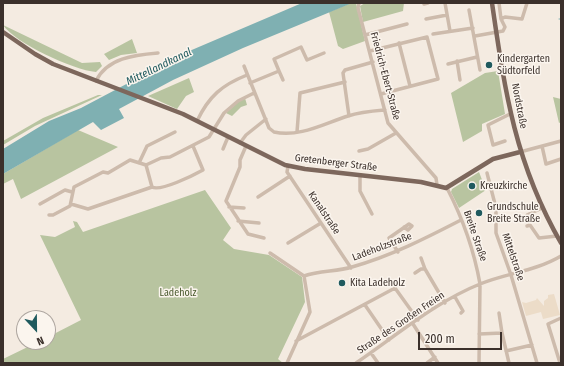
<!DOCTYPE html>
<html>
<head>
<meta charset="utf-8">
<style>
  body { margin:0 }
  #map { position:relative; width:564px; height:366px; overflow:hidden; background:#f4ebe1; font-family:"Fira Sans Condensed",sans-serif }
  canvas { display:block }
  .frame { position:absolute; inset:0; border:4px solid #3b302b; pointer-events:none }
  .north { position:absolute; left:16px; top:310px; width:40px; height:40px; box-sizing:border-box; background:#fbf5ee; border:1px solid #aea6a0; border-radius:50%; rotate:158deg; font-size:11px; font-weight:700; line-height:16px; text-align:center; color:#3b302b }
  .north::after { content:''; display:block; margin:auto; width:14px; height:18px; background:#1f5a5e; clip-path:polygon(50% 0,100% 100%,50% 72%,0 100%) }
  .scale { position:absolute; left:418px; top:332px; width:84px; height:18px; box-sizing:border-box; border:2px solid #3b302b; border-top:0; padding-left:5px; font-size:12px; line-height:14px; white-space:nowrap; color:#3b302b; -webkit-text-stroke:3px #fbf5ee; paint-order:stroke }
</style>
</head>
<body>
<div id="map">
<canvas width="564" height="366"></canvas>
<div class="frame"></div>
<div class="north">N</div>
<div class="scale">200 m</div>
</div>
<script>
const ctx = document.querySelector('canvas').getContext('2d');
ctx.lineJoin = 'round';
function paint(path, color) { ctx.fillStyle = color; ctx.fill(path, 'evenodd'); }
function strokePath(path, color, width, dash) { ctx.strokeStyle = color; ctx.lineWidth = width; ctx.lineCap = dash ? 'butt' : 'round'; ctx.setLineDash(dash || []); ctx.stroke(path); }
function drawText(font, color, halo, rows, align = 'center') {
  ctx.font = font + ' "Fira Sans Condensed",sans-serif'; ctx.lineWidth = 3; ctx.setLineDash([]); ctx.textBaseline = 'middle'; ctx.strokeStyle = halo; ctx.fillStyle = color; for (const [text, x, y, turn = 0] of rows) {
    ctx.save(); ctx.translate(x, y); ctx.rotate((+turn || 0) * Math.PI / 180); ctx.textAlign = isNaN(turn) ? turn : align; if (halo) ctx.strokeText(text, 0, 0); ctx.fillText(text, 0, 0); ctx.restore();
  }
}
paint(new Path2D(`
  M351,3H356L365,41L343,49L338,46L329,12Z
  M365,3H404L403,11L363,22L360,6Z
  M3,25L82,63L100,62L102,66L96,72C73,70 15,43 3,25Z
  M132,39L137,53L121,55L109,60L104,54Z
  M498,71L505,114L482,124V131L463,142L451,93L485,73Z
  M189,78L194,92L186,96L177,109L148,96Z
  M98,95H102L35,126L3,145V141L43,118Z
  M553,97L561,99V122L559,123Z
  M245,98L247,105L241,107L232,116L226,113L239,101Z
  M78,130L118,147L21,199L13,179L3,184V174Z
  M479,172L486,190L459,208L451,192L452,189Z
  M205,190L231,228L223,240L234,249L269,255L302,277L305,302L278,359L283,363H3V359L38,342H48V337L81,320L40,235L55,237L75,227L73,221L77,222L83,232Z`), '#b8c4a0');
paint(new Path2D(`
  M554,294L560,315L543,319L541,312L526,316L522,302L526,303L536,300L537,298L544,306V301L548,298V295Z`), '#ecdcc8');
paint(new Path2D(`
  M302,3H352L243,48L173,80L119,109L124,118L101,130L93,122L3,174V149L49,121L81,108L187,52Z`), '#7fb0b2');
strokePath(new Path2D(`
  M559,19H561`), '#7fb0b2', 1);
strokePath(new Path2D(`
  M359,3L358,8L388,123L436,178L437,185
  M445,3L450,31
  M499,3L501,19
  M424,4L428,3
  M469,10L480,70
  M426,19L447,15
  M433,34L473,28
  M365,35L407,24
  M475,36L503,31L505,27L501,19L505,17L522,19L527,3
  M399,43L410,86
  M370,51L427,37L438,79L381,94
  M457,61L460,80
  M448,64L477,57
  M244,66L269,128L274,132C299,138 325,123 348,116C360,112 373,111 385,110
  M279,71L283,80
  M96,81C107,58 134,55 158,53
  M250,83L279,71L274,59L301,47L307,60L324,53
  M349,116L343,73L345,70L373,62
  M197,121C209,96 222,85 247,75
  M297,132L300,93L345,82
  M505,141L493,145L488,125L510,114
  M240,143L246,135L266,119
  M246,146L240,160V167L226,201L248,234L264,238
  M542,146L546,164L561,159
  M223,149L228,137
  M359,151L368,149L396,133
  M520,152L561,141
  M139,163L147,146L175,132
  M146,165L152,187C160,192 194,175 203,170L193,146
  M288,166L287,172L351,268
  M487,173L496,208V233L511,275L537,363
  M360,175V191L372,214
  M447,188C463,219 474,250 480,284L479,363
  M258,197L290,176
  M40,204L65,190L72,192
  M71,204L88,209L152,187
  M229,207L244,208
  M49,215H53L70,206L74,187L103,172L108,173L130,160L146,165L161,158L170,157L209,137L224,113L238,101L254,93
  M527,215L542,208
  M238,221L259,223
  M527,226L530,225L539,238L557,236
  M288,243L321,223
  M398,252L389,238L409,224L412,226L408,230L404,227
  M270,253L304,276L310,312L287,363
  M421,258L425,269
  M415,273L421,269H425L445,303
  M304,276C320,270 336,272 352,267C391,256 426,238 461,220
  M455,297L463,311L461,313
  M365,305L389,340
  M499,313L502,333
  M413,324L438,363
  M479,334L502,333L509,363
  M296,341L395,288L418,320
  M506,351L532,345
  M371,353L378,363
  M356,363C396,336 435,302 480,284C507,273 536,271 561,256
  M427,363L435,357
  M560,363L548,324L561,318`), '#cdbbac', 3.5);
strokePath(new Path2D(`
  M492,3C505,92 515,163 561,243
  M3,32L35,54L53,64L183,114L285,165L305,169L421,182L446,188L493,159L520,152`), '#7d675c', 4.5);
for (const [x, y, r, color] of [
  [489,65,4,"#1f5a5e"],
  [472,186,4,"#1f5a5e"],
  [479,213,4,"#1f5a5e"],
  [342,283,4,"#1f5a5e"]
]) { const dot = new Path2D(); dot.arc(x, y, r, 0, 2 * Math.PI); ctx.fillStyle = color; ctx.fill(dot); strokePath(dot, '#fbf5ee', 1.5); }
drawText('10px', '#3b302b', '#fbf5ee', [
  ["Kindergarten",497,59],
  ["Südtorfeld",497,71],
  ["Kreuzkirche",480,186],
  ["Grundschule",487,207],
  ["Breite Straße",487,219],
  ["Kita Ladeholz",350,283]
], 'left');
drawText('10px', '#3b302b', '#fbf5ee', [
  ["Friedrich-Ebert-Straße",385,76,75],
  ["Nordstraße",519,106,79],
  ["Gretenberger Straße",336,163,7],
  ["Kanalstraße",324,213,56],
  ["Breite Straße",475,236,71],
  ["Ladeholzstraße",382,247,-21],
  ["Mittelstraße",513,257,71],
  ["Straße des Großen Freien",401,323,-34]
]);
drawText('10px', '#4a5a2e', '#fbf5ee', [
  ["Ladeholz",178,293]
]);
drawText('italic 11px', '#1f5a5e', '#fbf5ee', [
  ["Mittellandkanal",159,67,-26]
]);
</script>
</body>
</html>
